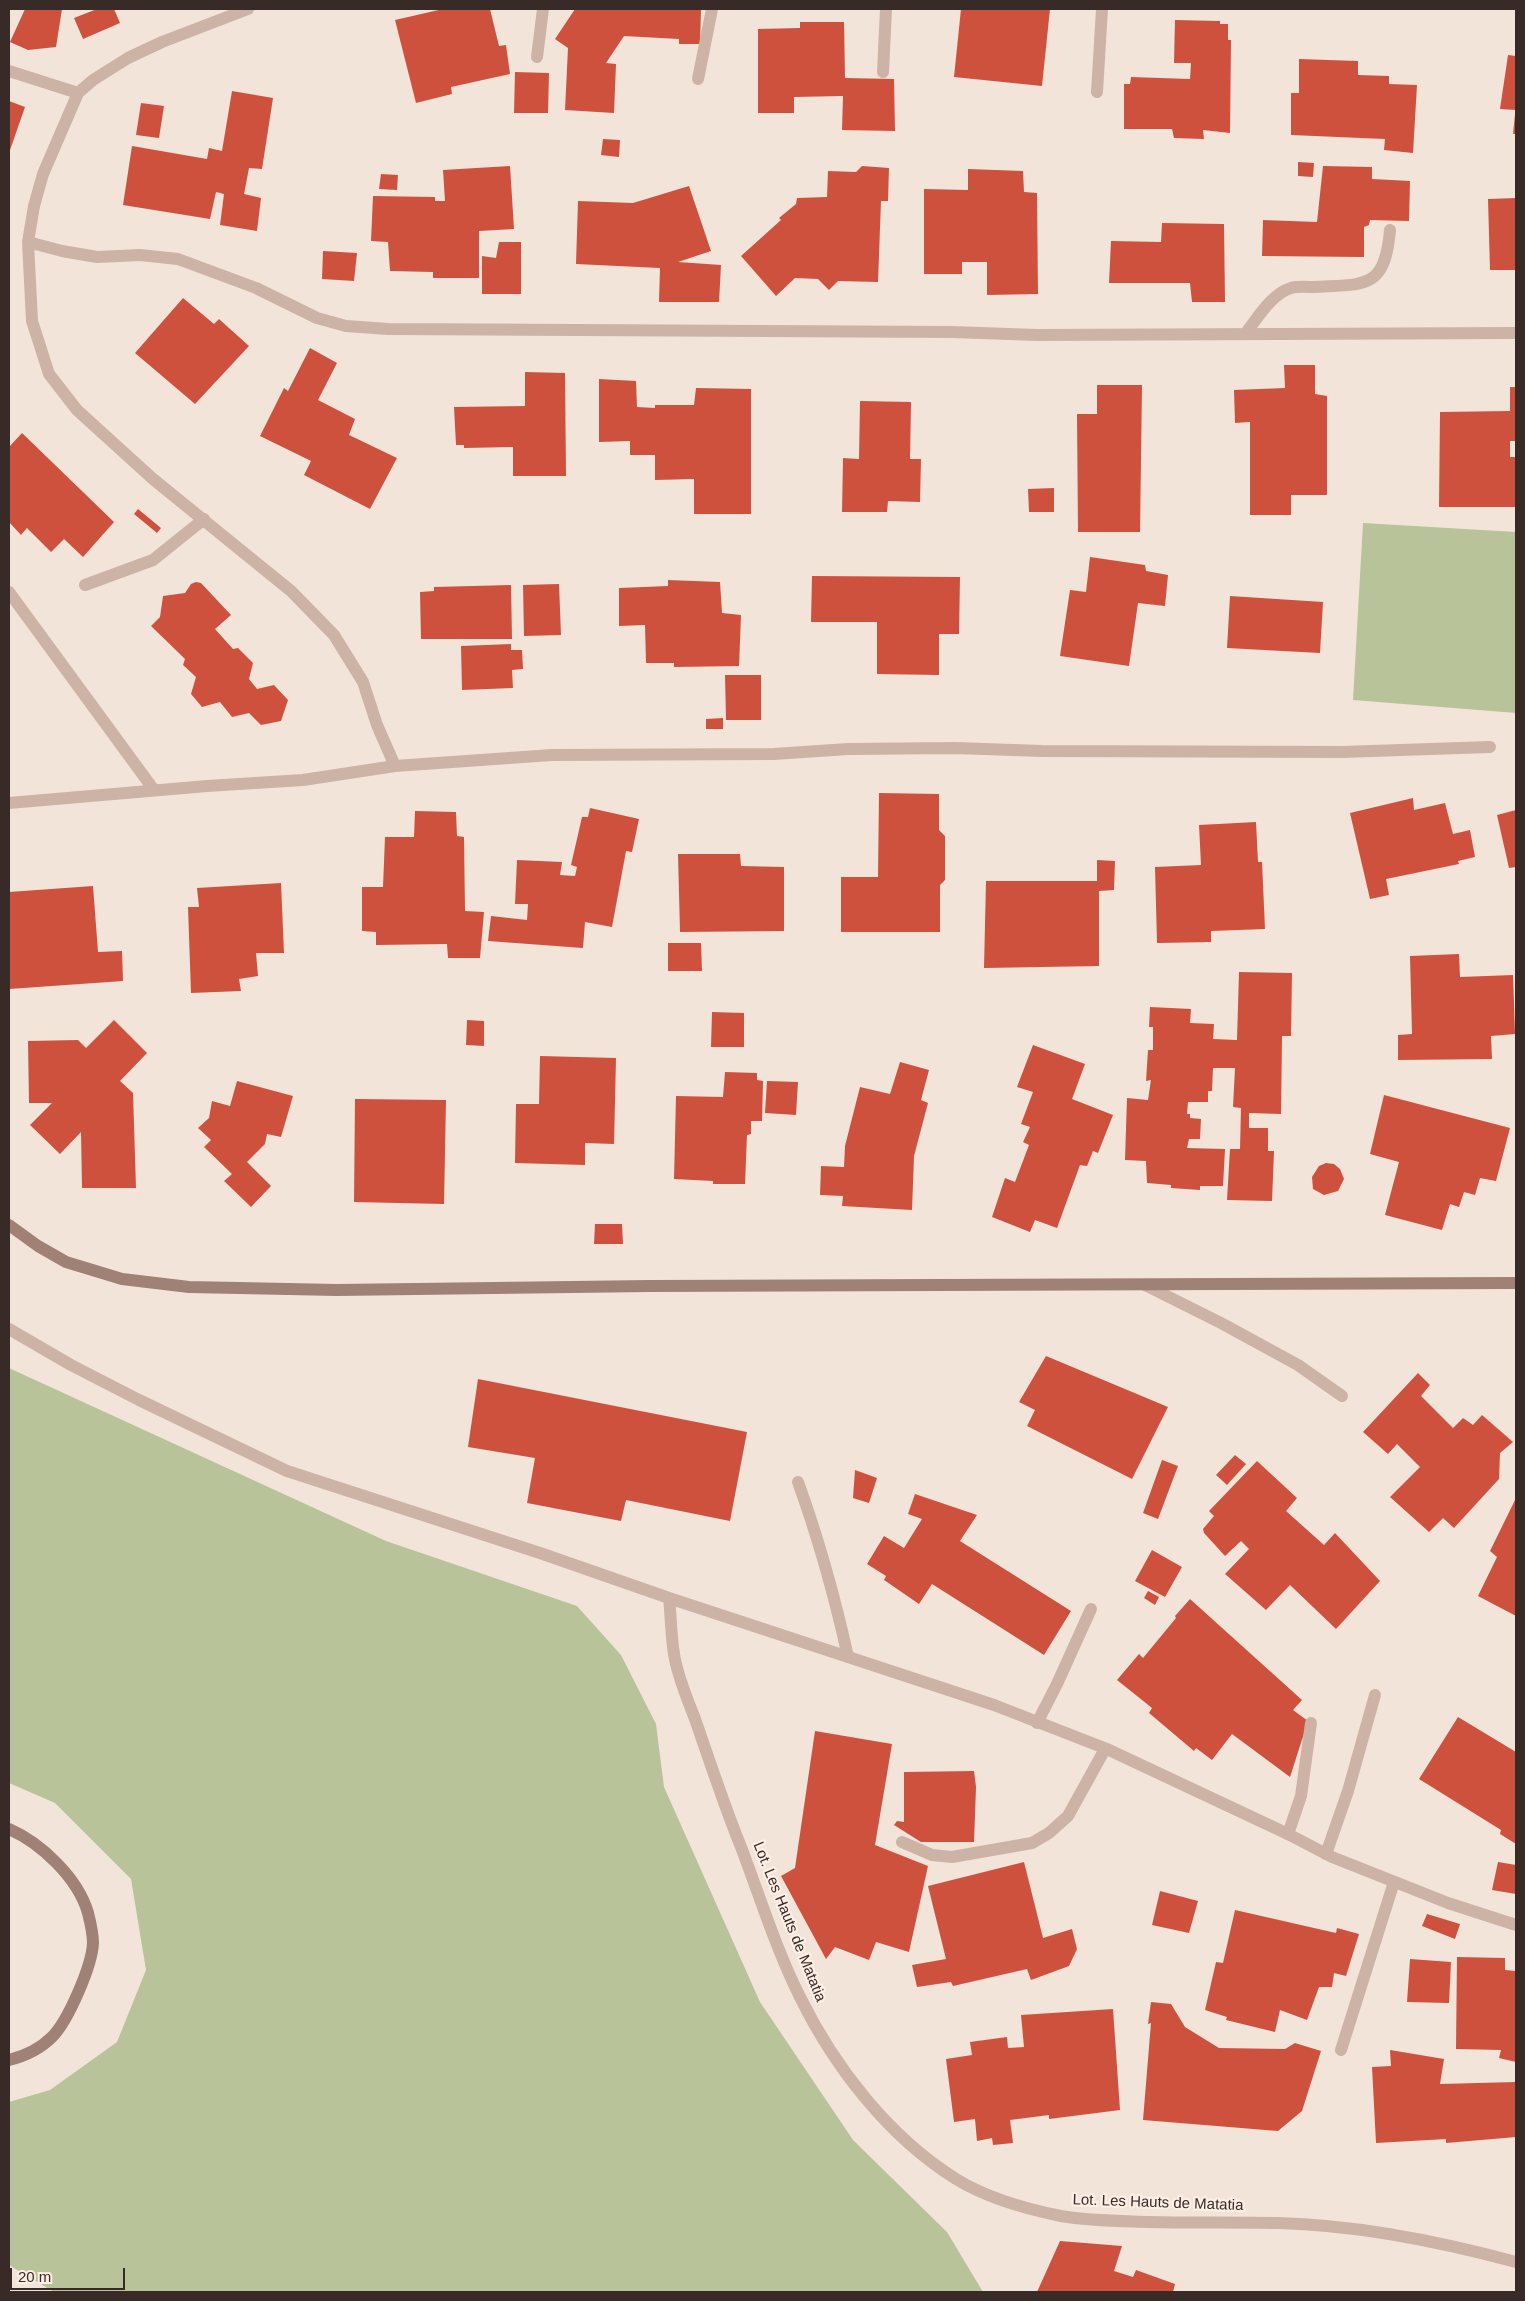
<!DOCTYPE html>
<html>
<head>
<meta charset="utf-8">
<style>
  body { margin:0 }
  #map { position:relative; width:1525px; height:2301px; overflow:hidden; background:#f3e4da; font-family:Helvetica,sans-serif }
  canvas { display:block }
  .frame { position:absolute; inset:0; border:10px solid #372a27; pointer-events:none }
  .scale { position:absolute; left:10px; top:2268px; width:115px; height:22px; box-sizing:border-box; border:2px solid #372a27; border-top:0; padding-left:6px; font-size:15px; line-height:18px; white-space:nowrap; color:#372a27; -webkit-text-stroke:4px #fbefe6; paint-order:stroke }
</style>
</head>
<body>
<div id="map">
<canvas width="1525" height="2301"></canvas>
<div class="frame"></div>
<div class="scale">20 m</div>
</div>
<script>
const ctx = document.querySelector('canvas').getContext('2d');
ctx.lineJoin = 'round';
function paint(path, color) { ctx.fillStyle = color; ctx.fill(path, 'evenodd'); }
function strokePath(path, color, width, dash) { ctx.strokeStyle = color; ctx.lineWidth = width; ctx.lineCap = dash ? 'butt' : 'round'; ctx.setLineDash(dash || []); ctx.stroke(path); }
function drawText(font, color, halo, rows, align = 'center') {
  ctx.font = font + ' Helvetica,sans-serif'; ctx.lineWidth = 4.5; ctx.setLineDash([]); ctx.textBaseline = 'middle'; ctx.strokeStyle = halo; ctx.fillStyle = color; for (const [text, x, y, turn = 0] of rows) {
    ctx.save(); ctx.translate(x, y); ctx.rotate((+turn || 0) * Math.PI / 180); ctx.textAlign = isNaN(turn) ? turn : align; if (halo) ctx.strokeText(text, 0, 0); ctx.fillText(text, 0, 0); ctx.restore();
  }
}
paint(new Path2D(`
  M1363,523L1516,532V713L1353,700Z
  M9,1368L386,1541L577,1606L621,1655L656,1724L664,1787L760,2002L853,2140L947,2232L983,2292H54L9,2265V2102L50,2090L117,2042L146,1970L131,1879L55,1803L9,1783Z`), '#b9c399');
paint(new Path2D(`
  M25,9H62L56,47L28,50L10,42Z
  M97,9H114L120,23L83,39L74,18Z
  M443,9H490L499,46L506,45L510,74L451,87L452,94L416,103L395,20Z
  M575,9H701L700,44H679V39L624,36L606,63L616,64L614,113L565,110L568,48L555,39Z
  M961,9H1050L1042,86L954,77Z
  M1175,20L1220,21V24H1228V40H1231L1230,133L1203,130L1204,139L1174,138L1172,129H1124V84H1130L1131,77L1190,79L1191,63H1174Z
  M800,22H844L845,78L894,79L895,131L842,130L843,96L794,97V113H758V29L800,28Z
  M1508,55L1516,56V110L1500,109Z
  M1299,59L1358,61V75L1389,76V84L1417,85L1413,153L1384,150L1385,139L1291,135V93H1299Z
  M515,72L549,73L548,113H514Z
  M232,91L273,98L262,169L249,168L244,194L261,198L257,231L220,225L224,194L216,192L210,219L123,205L132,146L207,159L209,148L222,151Z
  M9,101L25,107L9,153Z
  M141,103L164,106L159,138L136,135Z
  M1515,114H1516V134H1513Z
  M603,139L620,140L619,157L601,155Z
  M1298,162L1314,163L1313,177L1298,176Z
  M510,166L514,229L479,231V278H433V272L390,271L388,242L371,241L373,196L435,197V201H445L443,170Z
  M862,166L889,168L888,201H881L878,282L838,281L829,290L818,279L795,278L776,296L741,256L781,220L779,218L796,204L797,198L827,197L828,171L856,172Z
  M1323,166L1372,167V179L1410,181L1409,221L1370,220L1369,225L1364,227V257L1262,256L1263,220L1317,222Z
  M968,169L1023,171L1024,192L1037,193L1038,294L987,295V262H962V274H924V189L968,190Z
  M381,174L398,175L397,190L379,189Z
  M689,186L711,251L678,262L721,265L719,302H659L660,268L576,264L578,201L633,203Z
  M1516,198V270H1490L1488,199Z
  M1162,223L1224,224L1225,302H1192L1190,283H1109L1111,241L1161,242Z
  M499,242H521V294H482V256L496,258Z
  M323,251L357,253L354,281L322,279Z
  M183,298L214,324L219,319L249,346L195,404L135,353Z
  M310,348L337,363L318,400L355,419L349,435L397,458L370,509L304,475L311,461L260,436L284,388L288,391Z
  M1284,365H1315V394L1327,396V495H1291V515H1250V422L1235,423L1234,390L1285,388Z
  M525,372L565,373L566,476H513V447L464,448V445H456L454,407L525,406Z
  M599,379L636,381L637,407L655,408V405H694L696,388L751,389V514H694V479L655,480V455H630V441L599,442Z
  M1097,385H1142L1140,532H1078L1077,414H1097Z
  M1510,387H1516V441H1510V457H1516V507H1439L1440,412L1510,411Z
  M860,401L911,402L910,459H921L920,502L888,501L887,512H842L843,458L859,459Z
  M22,433L114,522L83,557L64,539L51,552L27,528L21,535L9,522V447Z
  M1054,488V512H1029L1028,489Z
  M138,509L161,528L157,533L134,514Z
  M1090,557L1145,565L1146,571L1168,575L1165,606L1138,603L1129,666L1060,656L1070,590L1086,592Z
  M812,576L960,577L959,634H939V675L877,674V622H811Z
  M668,580L720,582L722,613L741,615L739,666L674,667V663H646L645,625L619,626V588L668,586Z
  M196,582L201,583L231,615L215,629L233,649L238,648L253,663L249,679L257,689L274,685L288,700L281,721L261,725L249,713L232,717L220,702L202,707L191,694L196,677L183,665L185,659L151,626L160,617L163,596L185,593L191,584Z
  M559,584L561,635L524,636L523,585Z
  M511,585L512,639H421L420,592L434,591V587Z
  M1230,596L1323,602L1320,653L1227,648Z
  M511,644V650H522L523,669L512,670L513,688L462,690L461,646Z
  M725,675H761V720H726Z
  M723,718V729H706V719Z
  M879,793L939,794V830L945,836V880L940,885V932H841V877H878Z
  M1413,798L1414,810L1445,803L1453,834L1470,830L1475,857L1458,861L1459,864L1386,879L1389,895L1370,899L1350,813Z
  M590,808L639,819L632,852L626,851L612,927L585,922L583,948L488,941L491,916L527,920L528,904H515L517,860L562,862L560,875L575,876L577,867L571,865L582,817H588Z
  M1516,810V867L1509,868L1497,815Z
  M415,811L456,812L457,836L464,837L465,911L484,912L480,958H448L447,944L376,945V932L362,931V887H383L385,837H414Z
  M1256,822L1258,862H1262L1265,929L1211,931V942L1157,943L1155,867L1201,865L1199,825Z
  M678,854H740L741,866L784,867V931L680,932Z
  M1097,860L1115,861L1114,890L1099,891V966L984,968L986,881H1097Z
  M281,883L284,953H256L258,976L239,979L241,991L191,993L188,907H199L197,888Z
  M93,886L98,952L122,951L123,981L9,989V892Z
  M668,943H701L702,971H668Z
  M1459,954L1460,977L1513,975L1515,1034L1491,1036L1492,1059L1398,1060V1035L1412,1034L1410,956Z
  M1239,972L1292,973L1291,1036H1282L1281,1114L1249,1113V1128H1268V1151H1274L1272,1201L1227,1200L1230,1149H1240L1241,1108L1233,1107L1235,1068H1213L1212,1091H1208V1102H1188L1187,1114H1190V1118L1201,1119L1200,1139H1189L1187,1148L1225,1149L1223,1186H1200V1190L1171,1188V1185L1147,1183L1146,1161L1125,1160L1127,1098L1148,1100L1151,1080L1146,1081L1148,1050H1153V1027H1149L1150,1007L1191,1009L1190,1023L1214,1024L1213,1039L1237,1040Z
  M712,1012L744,1013V1047H711Z
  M114,1020L147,1053L120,1081L133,1093L136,1188H82L81,1132L60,1154L30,1125L52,1103H29L28,1041L78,1040L86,1048Z
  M467,1020L484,1021V1046L466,1045Z
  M1033,1045L1085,1064L1072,1099L1113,1115L1098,1153L1093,1151L1087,1166L1080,1165L1057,1228L1035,1220L1030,1232L992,1217L1005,1178L1015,1182L1029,1145L1023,1142L1030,1127L1021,1124L1033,1092L1017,1087Z
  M540,1056L616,1058L614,1144L585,1143V1165L515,1163L516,1104H539Z
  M900,1062L929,1070L921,1100L928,1103L914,1156L912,1210L842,1206L843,1196L820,1195L821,1166L844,1167L845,1146L860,1087L890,1094Z
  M725,1072L757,1073V1080L763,1081L762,1121H751V1134L747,1135L745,1184H713V1181L674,1179L676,1096L723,1097Z
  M237,1081L293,1096L281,1137L267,1134L265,1144L247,1162L271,1186L251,1207L224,1181L232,1174L204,1147L211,1140L198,1128L209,1118L212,1101L230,1106Z
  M767,1081L798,1082L796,1115L765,1113Z
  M1384,1095L1510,1128L1496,1181L1480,1178L1475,1195L1464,1192L1459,1207L1450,1204L1442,1230L1385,1215L1399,1162L1370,1154Z
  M355,1099L446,1100L444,1204L354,1202Z
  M1326,1163L1334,1164L1340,1169L1344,1179L1338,1191L1324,1195L1313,1189L1312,1177L1319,1166Z
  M595,1224H622L623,1244H594Z
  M1046,1356L1168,1407L1132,1479L1027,1426L1035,1410L1019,1402Z
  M1418,1373L1430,1385L1421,1396L1453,1428L1463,1418L1473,1425L1482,1415L1513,1442L1500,1453L1499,1479L1454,1528L1443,1518L1429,1532L1390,1497L1420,1467L1397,1444L1388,1454L1363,1432Z
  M478,1379L747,1432L730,1521L626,1500L621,1521L527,1503L535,1458L468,1447Z
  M1235,1455L1246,1464L1227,1485L1216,1475Z
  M1162,1460L1178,1466L1158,1519L1143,1513Z
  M1257,1461L1297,1498L1286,1511L1324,1545L1335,1533L1380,1581L1336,1629L1290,1585L1266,1610L1225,1574L1249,1549L1241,1541L1225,1556L1204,1533L1203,1529L1214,1516L1209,1511Z
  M855,1470L877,1478L869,1503L853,1498Z
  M915,1494L977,1515L960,1541L1071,1611L1044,1655L932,1584L919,1604L884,1580L886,1576L867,1564L884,1536L904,1548L922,1519L908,1514Z
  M1516,1498V1616L1478,1596L1497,1557L1490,1551Z
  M1152,1550L1182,1567L1165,1597L1135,1581Z
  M1148,1591L1159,1597L1155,1605L1144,1598Z
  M1190,1599L1302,1700L1293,1710L1308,1721L1290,1777L1232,1734L1212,1760L1196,1748L1194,1751L1149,1713L1152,1708L1117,1680L1139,1654L1143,1658L1176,1618L1175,1616Z
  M1458,1717L1516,1752V1844L1500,1834L1501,1830L1419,1779Z
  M815,1731L892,1744L875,1845L928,1866L909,1952L876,1942L869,1960L835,1947L826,1959L781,1876L795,1868Z
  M974,1771L976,1787L974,1842H921L894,1825L897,1821L904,1822V1772Z
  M1024,1862L1043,1938L1072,1929L1077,1949L1069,1966L1031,1980L1027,1969L953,1986L951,1982L917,1987L912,1965L946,1959L928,1886Z
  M1498,1862L1516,1865V1894L1492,1890Z
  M1160,1891L1198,1901L1189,1933L1152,1925Z
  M1235,1910L1336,1933L1337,1928L1359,1934L1346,1976L1334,1973L1332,1987H1319L1307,2020L1280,2010L1275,2032L1226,2020L1227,2017L1205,2010L1216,1962L1223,1963Z
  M1427,1914L1460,1924L1455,1939L1422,1926Z
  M1457,1957L1505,1958V1970L1516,1971V2062L1499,2058L1501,2050L1456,2049Z
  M1410,1959L1451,1962L1449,2003L1407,2002Z
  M1151,2002L1171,2004L1185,2027L1219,2048L1285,2049L1295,2043L1321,2051L1302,2111L1278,2131L1143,2120L1151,2023L1148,2024Z
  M1113,2009L1120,2110L1049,2119V2115L1010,2120L1013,2143L993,2145L992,2138L977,2141L975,2119L954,2122L946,2059L972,2055L970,2042L1007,2037L1008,2048L1024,2047L1021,2015Z
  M1390,2050L1444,2059L1440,2084L1516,2082V2137L1446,2143V2139L1376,2143L1372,2067L1391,2066Z
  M1060,2241L1122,2246L1114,2271L1133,2277L1136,2270L1175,2284L1173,2292H1037Z`), '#ce513d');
strokePath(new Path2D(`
  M85,585L153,560L204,519
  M9,592L154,790
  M1145,1285L1221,1323L1298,1365L1342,1396
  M798,1482C819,1540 835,1598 848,1657
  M1037,1723L1057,1684L1091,1609
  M1288,1834L1301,1796L1311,1723
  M902,1842L932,1855L952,1857L1032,1843L1049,1833L1068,1816L1105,1749
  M1326,1854L1348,1791L1375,1695
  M1341,2050L1394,1882`), '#ccb3a5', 12);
strokePath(new Path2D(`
  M248,9L162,42L128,58L93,80L78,93L43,174L34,206L28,242L32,321L49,374L77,410L153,479L291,591L334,635L363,682L377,725L395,766
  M537,57L543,9
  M9,71L78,93
  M883,72L886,9
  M698,79L712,9
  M1097,92L1102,9
  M28,242L62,251L97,257L140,255L178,259L256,288L317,318L346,326L388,329L952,332L1037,335L1516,333
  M1245,334C1257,319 1271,294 1291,288C1298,286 1307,287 1314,287C1365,284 1385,290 1390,230
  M9,803L207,786L303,780L395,766L552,755L774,754L848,749L955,748L1042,751L1342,752L1490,747
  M9,1329L71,1365L139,1400L287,1471L540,1553L669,1598L994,1705L1107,1749L1288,1834L1332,1857L1448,1903L1516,1925
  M669,1598C671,1616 671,1636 674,1654C677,1675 687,1698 695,1719C710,1762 724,1805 741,1847C760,1897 776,1949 800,1997C835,2068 889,2137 956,2179C987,2198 1026,2209 1061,2216C1090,2221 1119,2221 1148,2222C1191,2223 1235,2222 1278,2223C1359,2225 1438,2241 1516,2262`), '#ccb3a5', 12);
strokePath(new Path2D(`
  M9,1225L38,1246L66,1262L122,1279L189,1287L337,1290L650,1286L1516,1283
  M9,1829C41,1843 78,1878 88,1913C90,1921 93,1935 93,1943C92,1966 68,2021 52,2037C40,2049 25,2056 9,2060`), '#a08176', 12);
drawText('15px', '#372a27', '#fbefe6', [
  ["Lot. Les Hauts de Matatia",789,1922,68],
  ["Lot. Les Hauts de Matatia",1158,2203,2]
]);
</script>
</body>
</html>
